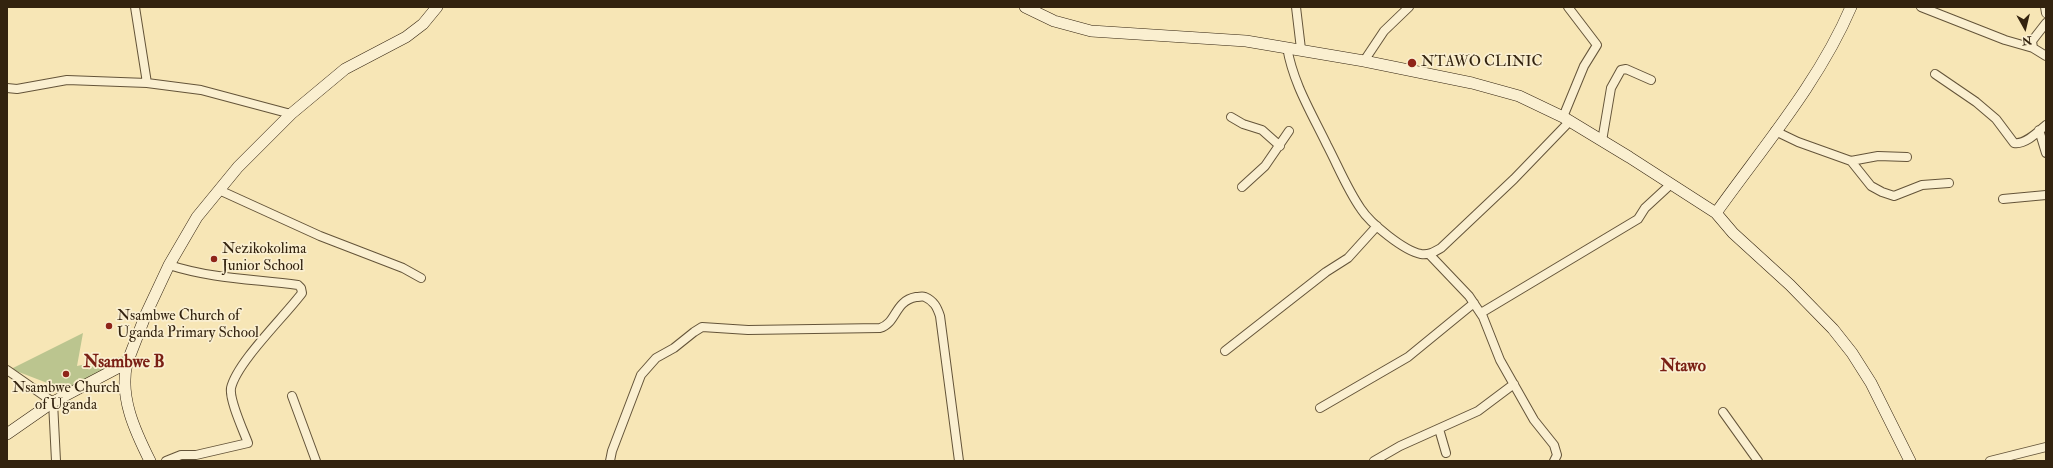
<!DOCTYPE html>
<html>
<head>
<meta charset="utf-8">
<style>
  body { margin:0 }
  #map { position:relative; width:2053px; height:468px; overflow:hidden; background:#f7e6b6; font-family:"IM FELL Double Pica",serif }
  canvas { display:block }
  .frame { position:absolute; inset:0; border:8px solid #33230f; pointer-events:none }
  .north { position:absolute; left:2005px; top:8px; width:40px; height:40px; -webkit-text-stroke:3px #faefd0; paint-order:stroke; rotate:172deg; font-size:11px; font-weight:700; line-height:16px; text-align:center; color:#33230f }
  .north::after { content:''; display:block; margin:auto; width:14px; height:18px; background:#33230f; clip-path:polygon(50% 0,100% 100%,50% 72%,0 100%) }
</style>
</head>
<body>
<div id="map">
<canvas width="2053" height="468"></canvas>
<div class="frame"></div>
<div class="north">N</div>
</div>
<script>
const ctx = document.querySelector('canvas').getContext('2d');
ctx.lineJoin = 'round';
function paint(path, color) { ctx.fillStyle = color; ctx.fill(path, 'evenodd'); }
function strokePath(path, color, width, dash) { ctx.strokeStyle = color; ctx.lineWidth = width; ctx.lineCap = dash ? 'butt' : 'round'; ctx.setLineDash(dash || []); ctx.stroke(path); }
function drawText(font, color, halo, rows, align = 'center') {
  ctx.font = font + ' "IM FELL Double Pica",serif'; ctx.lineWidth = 3.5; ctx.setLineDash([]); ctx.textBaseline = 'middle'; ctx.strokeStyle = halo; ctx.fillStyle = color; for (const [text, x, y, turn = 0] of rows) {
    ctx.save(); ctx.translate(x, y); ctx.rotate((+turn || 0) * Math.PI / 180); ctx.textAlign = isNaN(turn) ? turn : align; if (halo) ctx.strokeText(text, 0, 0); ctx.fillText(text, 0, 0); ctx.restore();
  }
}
paint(new Path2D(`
  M83,333L77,366L125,356L121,363L68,391L11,369Z`), '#bbc58f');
const street = new Path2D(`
  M135,7L147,83
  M1296,7L1301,49
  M1921,7L2005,40L2033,48
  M2045,7L2046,13
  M2046,23L2032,41L2033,48L2046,56
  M1287,47C1293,83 1311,112 1327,145C1338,166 1347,189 1361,209C1370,223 1404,251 1421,254C1429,255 1434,252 1441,248L1514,179L1569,122
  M1364,61L1384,31L1409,7
  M1935,74L1976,102L1996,119L2014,143C2025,145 2038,132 2046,125
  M7,88L17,89L67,80L147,83L201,90L291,114
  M1231,117L1243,124L1262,130L1280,146
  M1563,117L1584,66L1597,45L1568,7
  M2039,130L2046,153
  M1775,131L1798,142L1851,161L1871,186L1882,192L1894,196L1922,185L1949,183
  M1602,141L1611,88L1621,70L1626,69L1651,80
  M1851,161L1878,156L1907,157
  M1242,187L1265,166L1289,131
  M219,190L320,236L403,268L421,278
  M2003,199L2046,195
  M1429,254L1469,296L1483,317L1500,360L1534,420L1554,445L1557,455L1554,461
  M1481,313L1638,219L1645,208L1671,184
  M1225,351L1326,272L1348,258L1377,226
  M7,370L53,402L56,461
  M292,396L316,461
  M1320,408L1408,357L1474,303
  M1723,412L1758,461
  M1439,429L1446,453
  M166,461L181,455H196L248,443C244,432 229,400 231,388C237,362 285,316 302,293L301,288L298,285C253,279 213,279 169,265
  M610,461L612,451L641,375L656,358L674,348L694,332L702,327L748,330L880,328C897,323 894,301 916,297C920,297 922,296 925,297C934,301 937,307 940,316L959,461
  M1374,461L1400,446L1478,411L1514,384
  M1990,461L2046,447`);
const secondary = new Path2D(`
  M1025,7L1054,21L1091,31L1246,41L1364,61L1472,83L1519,96L1563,117L1629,157L1716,213L1733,233L1790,285L1833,329L1852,353L1871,383L1910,461
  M1716,213C1763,147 1819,82 1851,7
  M127,363C119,397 135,431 150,461
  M7,434L53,402L127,363L146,314L169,265L197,217L238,167L291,114L345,69L406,37L423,24L437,7`);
strokePath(street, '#645439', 10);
strokePath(secondary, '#33230f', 12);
strokePath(street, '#faefd0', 8);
strokePath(secondary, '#faefd0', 11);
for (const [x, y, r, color] of [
  [1412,63,5,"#8f2418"],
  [214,259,4,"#8f2418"],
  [109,326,4,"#8f2418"],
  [66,374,4,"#8f2418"]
]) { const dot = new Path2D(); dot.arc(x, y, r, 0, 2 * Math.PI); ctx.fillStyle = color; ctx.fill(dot); strokePath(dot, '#faefd0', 1.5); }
drawText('15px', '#33230f', '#faefd0', [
  ["NTAWO CLINIC",1421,63],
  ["Nezikokolima",222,250],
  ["Junior School",222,267],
  ["Nsambwe Church of",117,317],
  ["Uganda Primary School",117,334],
  ["Nsambwe Church",66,389,"center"],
  ["of Uganda",66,406,"center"]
], 'left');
drawText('bold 17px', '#7a1f14', '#faefd0', [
  ["Nsambwe B",124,363],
  ["Ntawo",1683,367]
]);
</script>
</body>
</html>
